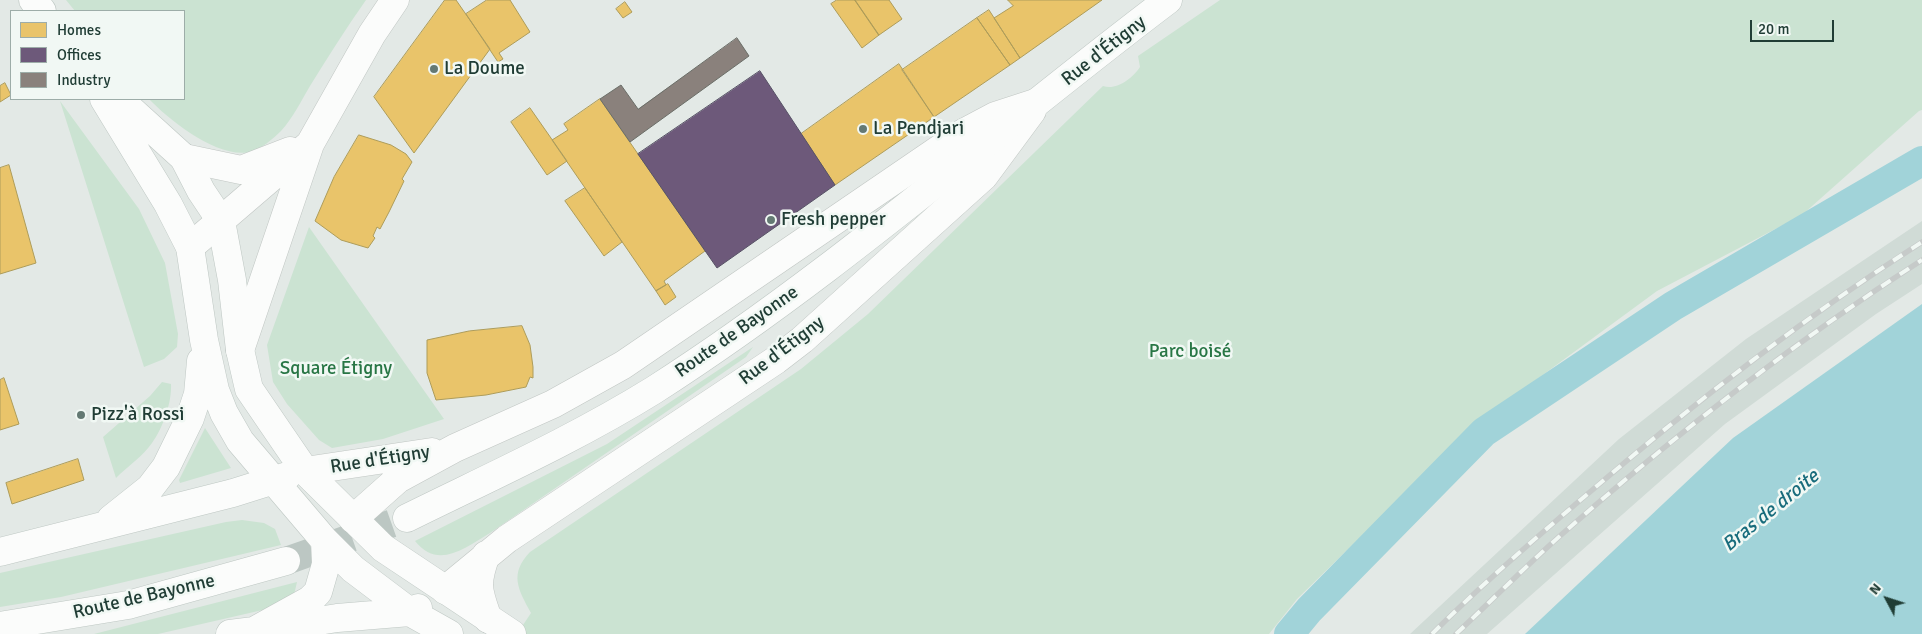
<!DOCTYPE html>
<html>
<head>
<meta charset="utf-8">
<style>
  body { margin:0 }
  #map { position:relative; width:1922px; height:634px; overflow:hidden; background:#e3e9e6; font-family:Signika,sans-serif }
  canvas { display:block }
  .legend { position:absolute; left:10px; top:10px; width:175px; height:90px; box-sizing:border-box; background:#f1f8f4; border:1px solid #9dada8; margin:0; padding:6px 9px; list-style:none; font-size:15px; color:#203d35 }
  .legend li { display:flex; align-items:center; gap:10px; height:25px }
  .legend b { width:25px; border:1px solid #9dada8 }
  .north { position:absolute; left:1862px; top:574px; width:50px; height:50px; -webkit-text-stroke:4px #f1f8f4; paint-order:stroke; rotate:310deg; font-size:14px; font-weight:700; line-height:20px; text-align:center; color:#203d35 }
  .north::after { content:''; display:block; margin:auto; width:18px; height:22px; background:#203d35; clip-path:polygon(50% 0,100% 100%,50% 72%,0 100%) }
  .scale { position:absolute; left:1750px; top:20px; width:84px; height:22px; box-sizing:border-box; border:2px solid #203d35; border-top:0; padding-left:6px; font-size:15px; line-height:18px; white-space:nowrap; color:#203d35; -webkit-text-stroke:4px #f1f8f4; paint-order:stroke }
</style>
</head>
<body>
<div id="map">
<canvas width="1922" height="634"></canvas>
<ul class="legend">
<li><b style="height:14px;background:#e9c46a"></b>Homes</li>
<li><b style="height:14px;background:#6d597a"></b>Offices</li>
<li><b style="height:14px;background:#8a817c"></b>Industry</li>
</ul>
<div class="north">N</div>
<div class="scale">20 m</div>
</div>
<script>
const ctx = document.querySelector('canvas').getContext('2d');
ctx.lineJoin = 'round';
function paint(path, color) { ctx.fillStyle = color; ctx.fill(path, 'evenodd'); }
function strokePath(path, color, width, dash) { ctx.strokeStyle = color; ctx.lineWidth = width; ctx.lineCap = dash ? 'butt' : 'round'; ctx.setLineDash(dash || []); ctx.stroke(path); }
function drawText(font, color, halo, rows, align = 'center') {
  ctx.font = font + ' Signika,sans-serif'; ctx.lineWidth = 5; ctx.setLineDash([]); ctx.textBaseline = 'middle'; ctx.strokeStyle = halo; ctx.fillStyle = color; for (const [text, x, y, turn = 0] of rows) {
    ctx.save(); ctx.translate(x, y); ctx.rotate((+turn || 0) * Math.PI / 180); ctx.textAlign = isNaN(turn) ? turn : align; if (halo) ctx.strokeText(text, 0, 0); ctx.fillText(text, 0, 0); ctx.restore();
  }
}
paint(new Path2D(`
  M1922,221V284L1876,314L1725,424L1487,634H1410L1619,439L1746,339Z`), '#d0dbd6');
paint(new Path2D(`
  M66,0H366C346,28 328,57 310,86C301,101 293,118 281,131C273,139 261,149 250,152C218,159 169,120 149,99H184V11H75Z
  M1220,0H1922V110L1919,111L1802,215L1657,291L1476,424L1297,599L1269,634H517L531,613C518,589 509,574 530,552L801,369L868,314L1103,86C1116,91 1133,78 1140,67L1138,56Z
  M60,101L139,209L165,263L178,334L177,347L164,359L144,367Z
  M309,227L444,419L383,439L332,448L319,440L287,404L273,382L267,345Z
  M753,347L746,357L490,533C465,548 438,570 415,541L607,444Z
  M162,382L171,384C172,402 163,428 152,443C143,456 127,467 116,478L103,437L150,396Z
  M205,428L231,468L180,483L179,480Z
  M242,520L264,523L275,529L281,545L61,597L0,607V573L226,522Z
  M297,582L294,595L280,606L158,634H94Z`), '#cbe3d2');
paint(new Path2D(`
  M1922,304V634H1525L1733,438Z`), '#a1d3d9');
const homes = new Path2D(`
  M445,0H456L490,49L414,153L374,97Z
  M487,0H510L530,32L499,53L503,59L498,62L466,14Z
  M837,0H855L879,35L862,48L831,4Z
  M855,0H889L902,19L879,35Z
  M1008,0H1102L1020,58L994,18L1013,6Z
  M625,2L632,12L623,18L616,9Z
  M989,10L1020,58L1010,65L977,18Z
  M977,18L1010,65L934,117L902,70Z
  M899,64L934,117L835,185L801,134Z
  M5,83L11,95L0,102V86Z
  M600,99L705,251L664,281L666,285L656,291L552,140L568,130L564,124Z
  M530,108L567,161L547,175L511,122Z
  M359,135L391,145L406,154L412,162L402,179L404,181L389,212L380,229L377,227L373,236L375,238L368,248L341,240L315,221L334,177Z
  M9,165L36,263L0,274V168Z
  M585,188L622,242L604,256L565,201Z
  M668,284L676,297L665,305L656,291Z
  M522,326L530,345L533,367V378L530,377L526,387L486,395L436,400L427,373V340L469,331Z
  M4,378L19,424L0,430V380Z
  M78,459L84,480L12,504L6,483Z`);
paint(homes, '#e9c46a');
strokePath(homes, '#ad9c5a', 1);
const offices = new Path2D(`
  M760,71L835,185L717,268L638,154Z`);
paint(offices, '#6d597a');
strokePath(offices, '#565165', 1);
const industry = new Path2D(`
  M737,38L749,56L630,142L600,99L621,85L638,109Z`);
paint(industry, '#8a817c');
strokePath(industry, '#6a6d67', 1);
strokePath(new Path2D(`
  M1289,634L1309,610L1484,432L1673,306L1922,161`), '#a1d3d9', 30);
strokePath(new Path2D(`
  M286,561L407,518`), '#bcc7c3', 28, [28, 14]);
const street = new Path2D(`
  M184,158L241,170L290,151
  M190,247L310,144
  M240,350L310,144L372,34L395,0
  M305,471L432,452
  M353,519L398,479L455,448L553,404L623,365L963,133L995,116L1035,103
  M486,555C475,585 478,590 488,619
  M445,590L507,539L776,360L802,340L984,176L1032,111`);
const secondary = new Path2D(`
  M33,0L42,11
  M104,99L168,204L190,247L204,340L215,390L224,413L240,441L325,541L353,569L410,612L449,634
  M119,99L184,158L201,191L221,221L232,280L240,350L249,389L305,471L383,548L512,634
  M407,518C490,477 575,439 654,390C835,274 997,129 1168,0
  M111,519L150,488L166,467L190,418L198,394L201,361
  M0,552L233,493L287,476
  M0,626L128,605L286,561
  M254,631L337,618L410,612L418,608
  M230,634L254,631L310,600L318,592L326,564L325,541`);
strokePath(street, '#c0c6c3', 29);
strokePath(secondary, '#bec7c3', 29);
strokePath(street, '#fbfcfb', 28);
strokePath(secondary, '#fbfcfb', 28);
const rail = new Path2D(`
  M1432,634C1480,586 1532,541 1584,497C1691,405 1803,318 1922,242
  M1456,634C1491,601 1525,567 1561,535C1671,438 1798,339 1922,260`);
strokePath(rail, '#c6cac9', 5.5);
strokePath(rail, '#f1f8f4', 4, [11]);
for (const [x, y, r, color] of [
  [434,69,5,"#647973"],
  [863,129,5,"#647973"],
  [771,220,5,"#647973"],
  [81,415,5,"#647973"]
]) { const dot = new Path2D(); dot.arc(x, y, r, 0, 2 * Math.PI); ctx.fillStyle = color; ctx.fill(dot); strokePath(dot, '#f1f8f4', 2); }
drawText('19px', '#203d35', '#f1f8f4', [
  ["Rue d'Étigny",1104,51,-38],
  ["Route de Bayonne",737,332,-35],
  ["Rue d'Étigny",782,351,-37],
  ["Rue d'Étigny",380,460,-9],
  ["Route de Bayonne",144,597,-13]
]);
drawText('19px', '#203d35', '#f1f8f4', [
  ["La Doume",444,69],
  ["La Pendjari",873,129],
  ["Fresh pepper",781,220],
  ["Pizz'à Rossi",91,415]
], 'left');
drawText('19px', '#287645', '#f1f8f4', [
  ["Parc boisé",1190,352],
  ["Square Étigny",336,369]
]);
drawText('italic 20px', '#186c7c', '#f1f8f4', [
  ["Bras de droite",1771,511,-39]
]);
</script>
</body>
</html>
